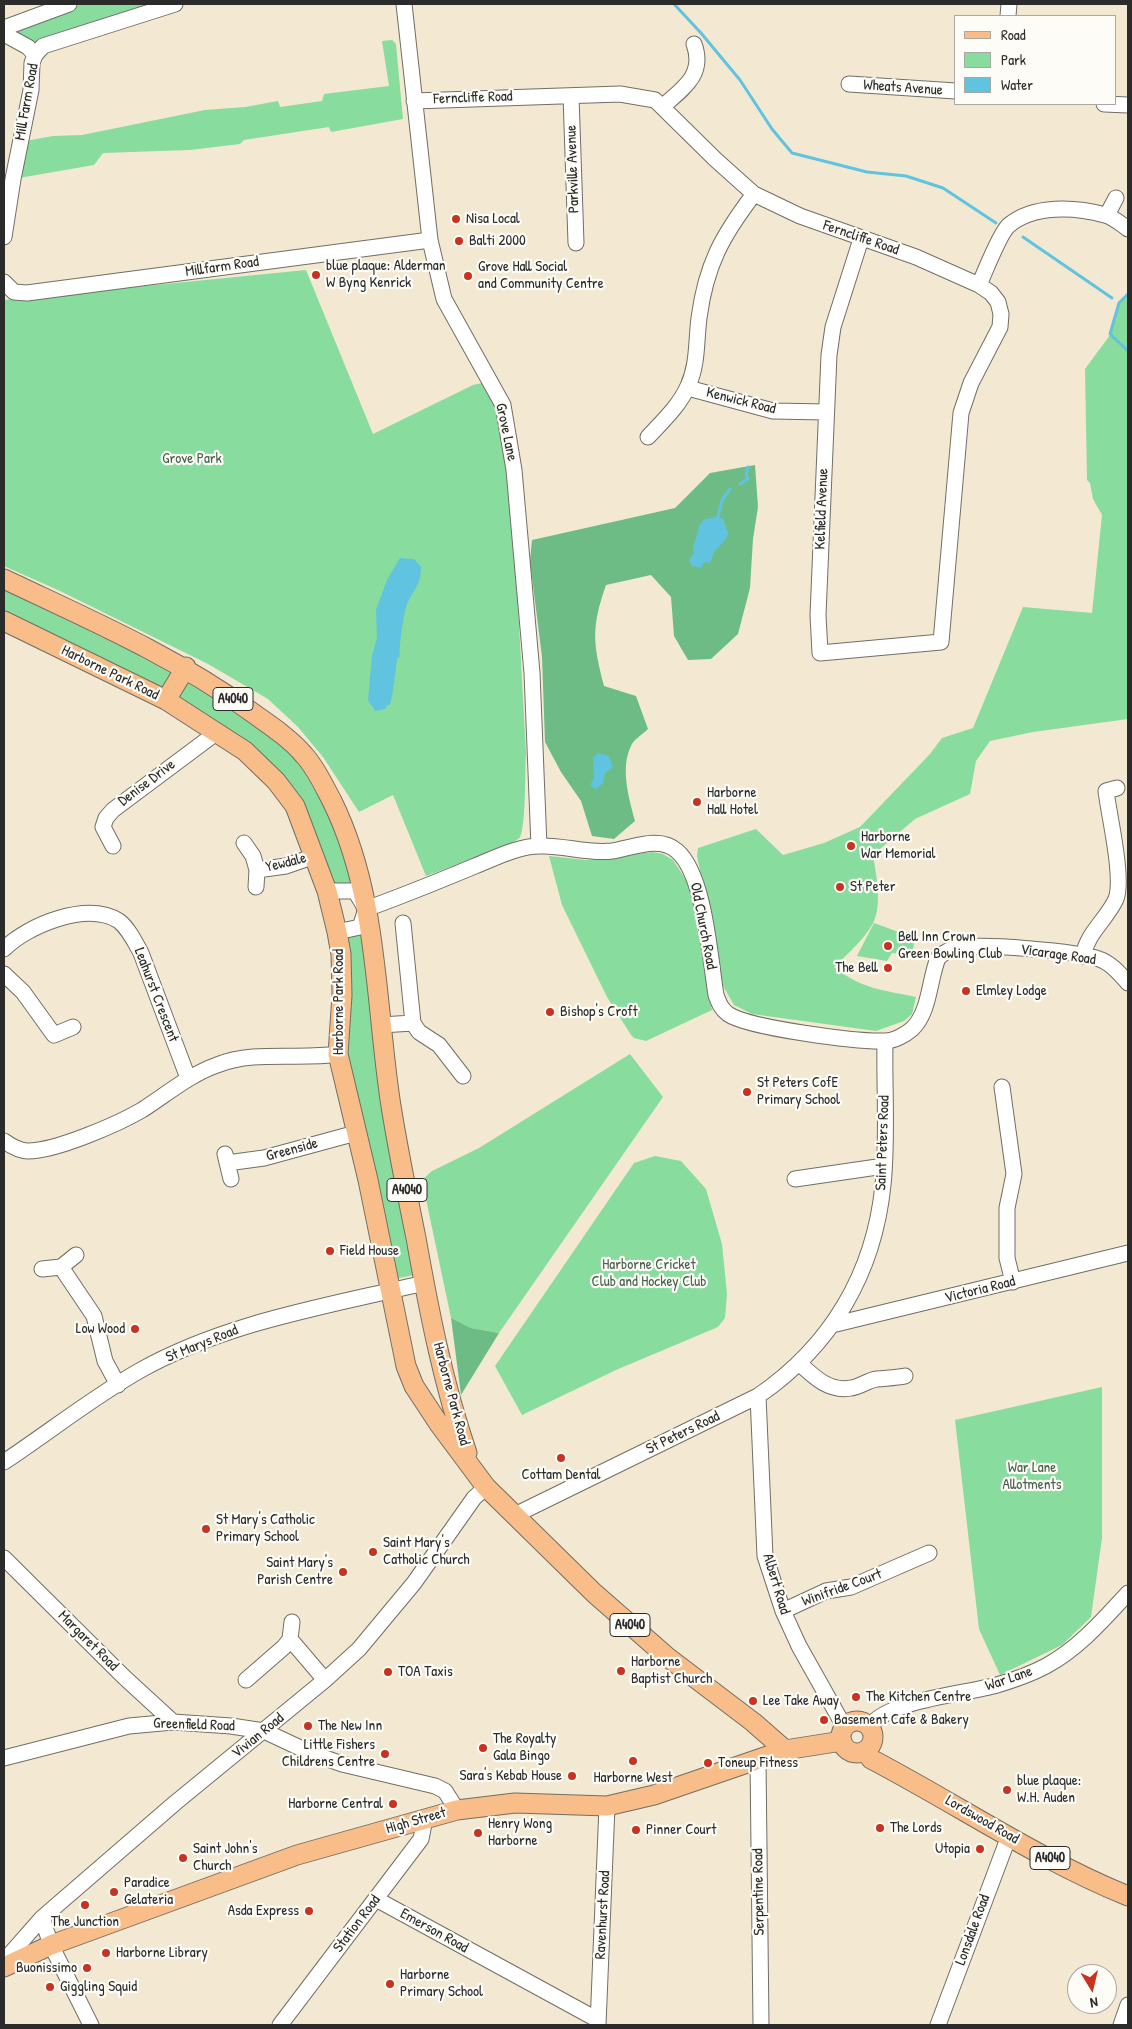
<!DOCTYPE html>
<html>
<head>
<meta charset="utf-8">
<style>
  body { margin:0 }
  #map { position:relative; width:1132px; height:2029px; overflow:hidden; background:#f3e9d2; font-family:"Patrick Hand",sans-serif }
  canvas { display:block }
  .frame { position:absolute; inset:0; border:5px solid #2b2b2b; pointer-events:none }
  .legend { position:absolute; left:954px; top:15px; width:162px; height:90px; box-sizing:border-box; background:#fdfcf7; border:1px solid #a9a8a5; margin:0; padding:6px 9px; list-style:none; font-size:15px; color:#2b2b2b }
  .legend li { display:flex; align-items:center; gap:10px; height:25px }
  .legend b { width:25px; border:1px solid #a9a8a5 }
  .north { position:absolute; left:1067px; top:1964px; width:50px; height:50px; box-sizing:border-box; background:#fdfcf7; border:1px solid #a9a8a5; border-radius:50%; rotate:171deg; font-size:14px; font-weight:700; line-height:20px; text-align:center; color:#2b2b2b }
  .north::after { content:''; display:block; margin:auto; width:18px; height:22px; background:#c8321e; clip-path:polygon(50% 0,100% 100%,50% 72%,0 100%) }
</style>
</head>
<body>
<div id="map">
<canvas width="1132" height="2029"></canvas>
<div class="frame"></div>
<ul class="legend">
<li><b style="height:6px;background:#f8bd89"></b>Road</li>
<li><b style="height:14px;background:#88dc9e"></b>Park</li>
<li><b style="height:14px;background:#60c3df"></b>Water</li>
</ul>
<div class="north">N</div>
</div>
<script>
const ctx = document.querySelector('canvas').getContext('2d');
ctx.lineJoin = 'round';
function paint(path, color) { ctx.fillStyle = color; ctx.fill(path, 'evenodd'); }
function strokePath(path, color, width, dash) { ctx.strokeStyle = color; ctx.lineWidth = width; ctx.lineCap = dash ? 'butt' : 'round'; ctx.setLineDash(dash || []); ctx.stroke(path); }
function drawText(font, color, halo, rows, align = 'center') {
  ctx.font = font + ' "Patrick Hand",sans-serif'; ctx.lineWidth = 4.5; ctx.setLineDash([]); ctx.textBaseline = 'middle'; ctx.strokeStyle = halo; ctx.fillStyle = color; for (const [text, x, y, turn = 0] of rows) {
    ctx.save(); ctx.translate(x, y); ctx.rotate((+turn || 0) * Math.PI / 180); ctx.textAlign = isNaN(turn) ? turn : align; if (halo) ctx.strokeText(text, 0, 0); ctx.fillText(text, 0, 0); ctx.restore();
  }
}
paint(new Path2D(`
  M82,4H162L36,44L29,42L12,29Z
  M392,40L396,44L403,119L331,132L329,127L244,140L240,144L190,150L103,153L94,165L13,179L20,142L53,136L82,135L205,110L245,107L278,101L280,107L322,101L324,94L389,86L382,41Z
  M306,270L373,434L473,385L482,383L497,404L512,495L526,753C525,769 526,827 520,837C518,840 513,842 510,845L426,876L393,795L359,812L323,757L298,727L268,699L208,664L60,591L4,566V300Z
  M1128,294V719L1033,732L990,741L976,761L970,794L915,819L873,855C876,873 882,904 874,921C869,934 845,957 834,967C861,989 883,990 916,997L912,1014L904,1021L876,1031L752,1014L734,1005L723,986L697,856L698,848L756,829L783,855L824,843L860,827L930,754L942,738L973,728L1023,607L1092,613L1102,515L1093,499L1090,483L1087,480L1085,369L1110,335L1119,303Z
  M4,590L188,679L243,713L297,760L336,826L354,885L331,886L301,805L155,690L4,611Z
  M653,852L663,854L673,860L690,886L712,1010L646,1041L634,1038L631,1035L607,997L562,905L549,856L586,860Z
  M874,923L915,938L912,955L892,953L887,961L857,956Z
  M351,935H360L367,941L414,1275L394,1279L343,1058V942Z
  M630,1054L663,1097L499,1333L471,1328L451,1318L422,1180L432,1171L479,1148Z
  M655,1156L681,1161L706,1189L722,1244L727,1294L725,1318L718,1327L616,1370L522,1415L495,1366L634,1163Z
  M1102,1387V1538L1091,1617L1062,1645L1000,1675L979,1629L955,1420Z`), '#88dc9e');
paint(new Path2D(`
  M755,465L758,507L753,539L750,588L738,634L711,659L688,660L674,636L671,597L651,575L606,585C591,628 593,643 604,686L636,696L648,729C643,734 633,740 631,746C620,768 629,799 635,821L614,839L592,836L581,801L561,772L545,742L542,657L530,561L532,540L675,508L710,473Z
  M451,1318L471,1328L499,1333L461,1395Z`), '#6ebc85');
paint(new Path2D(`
  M718,517L723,519L728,533L726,539L714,552L710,563L704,562L701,568L692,566L689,560L694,553C692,548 694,544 696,538C701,521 699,519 718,517Z
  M400,558L414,559L421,567C421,587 412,590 406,607C404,612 398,651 400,657L397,659C395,675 394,689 390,705H387L385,709L375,711L368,700L372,656L377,638L376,610L387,580Z
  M598,753L609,756L613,767L605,773L603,783L596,789L590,786L594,777L593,758Z`), '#60c3df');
strokePath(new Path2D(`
  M674,4L701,33L740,80L772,129L792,153L867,172L906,176L943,188L996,223
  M1023,237L1112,298
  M1128,294L1119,303L1110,334L1128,351
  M740,484L748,479L746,474L748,467
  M718,517L722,500L730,489`), '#60c3df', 3);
const minor = new Path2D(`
  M404,4L430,240L444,299L503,405L514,470L532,673L539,846
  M1008,16L1009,4
  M4,28L69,4
  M4,34L28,47L35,55
  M849,84L956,91
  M571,96L576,243
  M414,101L620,94L655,100L716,160L754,194L800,216L916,257L979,285L991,293L998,302L1001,314L1000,327L971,383L961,413L941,642L820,653L818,615L829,355L833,327L861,239
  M1104,104L1128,105
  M663,106C684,88 705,74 694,44
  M1107,215L1116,198
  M4,237L13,179L31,90L32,63L35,55L43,46L175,4
  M4,282L14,292L27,293L430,240
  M979,285C985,272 999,235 1008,226C1033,204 1076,207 1105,215C1113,217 1121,224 1128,229
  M688,388L773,411L826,412
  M648,437C662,422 680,405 688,386C698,364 696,342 699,318C706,265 722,236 754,194
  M244,843L253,856L257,870L286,866L315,856
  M113,846L103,827L106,818L113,810L216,733
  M256,887L257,870
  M327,891H355L366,909L360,927L337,932
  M366,909C402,896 439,881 475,866C495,858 518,846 540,846C564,845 587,854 612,851C632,848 660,835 677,851C705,875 710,959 716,995C719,1003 721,1009 728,1014C748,1028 858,1042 885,1041C894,1041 905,1035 912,1029C930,1012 929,980 938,958C944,952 949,949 958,948C979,943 1077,951 1099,959C1111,963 1120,974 1128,983
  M403,923L413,1023
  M4,949C28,925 87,901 119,921C129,929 135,942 141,953L188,1078
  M1083,956C1087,933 1107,919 1116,899C1124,878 1109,816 1106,791L1117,788
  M4,974L23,992L54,1035L73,1027
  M381,1025L413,1023L419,1032L439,1045L463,1076
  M1002,1087L1014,1174L1007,1208V1258L1013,1282
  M4,1141C11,1146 19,1151 28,1151C56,1151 118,1124 142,1110C167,1094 189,1075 217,1065C255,1050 298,1060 338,1054
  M225,1154L231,1179
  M227,1163L264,1158L356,1133
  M795,1179L884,1166
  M76,1255L61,1267L94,1316L105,1361L118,1385
  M42,1269L61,1267
  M832,1325L1128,1253
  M799,1363C814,1377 829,1392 851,1388C860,1387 868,1380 877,1379C886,1378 896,1378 905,1376
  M758,1396L765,1556L783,1611L799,1646L845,1728
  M4,1462C49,1432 92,1398 139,1371C226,1322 328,1306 424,1283
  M515,1515L758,1396C831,1346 874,1274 883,1185C888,1138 884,1089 885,1041
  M4,1558L124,1677L173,1722
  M783,1611L826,1591L851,1587L929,1553
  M292,1622L290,1639L325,1680
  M246,1680L284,1647L290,1639
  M869,1727C888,1700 965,1694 997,1685C1014,1680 1031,1674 1046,1666C1079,1648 1103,1620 1128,1593
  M4,1758L129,1726L173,1722L231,1726L264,1731L311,1753L342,1764L435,1786L445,1791L457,1810
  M758,1760L761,2025
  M376,1899L598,2020
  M42,1918L51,1945L91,2025
  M4,1961L42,1918L175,1803L325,1680L359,1649L414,1583L474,1498L486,1487
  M280,2025L421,1839L425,1819
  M598,2025L607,1806
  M938,2025L1009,1836
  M1121,2025L1128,2005`);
const major = new Path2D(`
  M4,579C90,620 172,655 250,711C268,724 290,738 304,755C316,768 324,786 332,801C379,896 375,1004 391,1106C398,1150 407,1194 416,1238C429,1311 443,1383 467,1453
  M4,621L166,700L245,751L276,781L295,806L327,891L337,932L341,954L342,995L338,1054L368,1180L406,1366L414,1386L439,1424L486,1487L594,1593L666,1656L753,1722L785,1750
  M166,700L186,667
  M841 1737a16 16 0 1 1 32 0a16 16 0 1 1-32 0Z
  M866,1751L871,1759C957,1804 1039,1860 1128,1896
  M4,1967L51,1945L297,1855L457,1810L515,1803L607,1806L654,1795L785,1750L842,1741`);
strokePath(minor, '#716e65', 17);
strokePath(major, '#716e65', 21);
strokePath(minor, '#fff', 15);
strokePath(major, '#f8bd89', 19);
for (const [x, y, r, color] of [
  [456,219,5,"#c8321e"],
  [459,241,5,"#c8321e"],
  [316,275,5,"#c8321e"],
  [468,276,5,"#c8321e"],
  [697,802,5,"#c8321e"],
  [851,846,5,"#c8321e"],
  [840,887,5,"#c8321e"],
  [888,946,5,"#c8321e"],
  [888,968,5,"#c8321e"],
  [966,991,5,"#c8321e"],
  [550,1012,5,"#c8321e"],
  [747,1092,5,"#c8321e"],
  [330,1251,5,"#c8321e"],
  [135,1329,5,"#c8321e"],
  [561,1458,5,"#c8321e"],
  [206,1529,5,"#c8321e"],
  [373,1552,5,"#c8321e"],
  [343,1572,5,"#c8321e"],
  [621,1671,5,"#c8321e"],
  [388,1672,5,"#c8321e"],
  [856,1697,5,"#c8321e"],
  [753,1701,5,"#c8321e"],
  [824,1720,5,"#c8321e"],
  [308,1726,5,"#c8321e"],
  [483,1748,5,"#c8321e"],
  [385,1754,5,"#c8321e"],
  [633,1761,5,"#c8321e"],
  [708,1763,5,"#c8321e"],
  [572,1776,5,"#c8321e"],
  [1007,1790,5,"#c8321e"],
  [393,1804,5,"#c8321e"],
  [880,1828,5,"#c8321e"],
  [636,1830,5,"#c8321e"],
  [478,1833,5,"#c8321e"],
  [980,1849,5,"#c8321e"],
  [183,1858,5,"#c8321e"],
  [114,1892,5,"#c8321e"],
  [85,1905,5,"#c8321e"],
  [309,1911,5,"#c8321e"],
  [106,1953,5,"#c8321e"],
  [87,1968,5,"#c8321e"],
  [390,1984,5,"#c8321e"],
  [50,1987,5,"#c8321e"]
]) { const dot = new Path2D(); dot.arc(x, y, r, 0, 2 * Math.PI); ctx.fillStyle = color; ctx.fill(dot); strokePath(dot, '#fdfcf7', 2); }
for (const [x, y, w] of [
  [233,699,40],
  [407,1190,40],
  [630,1625,40],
  [1050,1858,40]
]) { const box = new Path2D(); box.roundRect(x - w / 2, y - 11.5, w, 23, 4); ctx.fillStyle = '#fdfcf7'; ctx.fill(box); strokePath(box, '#2b2b2b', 1); }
drawText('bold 14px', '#2b2b2b', null, [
  ["A4040",233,699],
  ["A4040",407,1190],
  ["A4040",630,1625],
  ["A4040",1050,1858]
]);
drawText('15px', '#2b2b2b', '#fdfcf7', [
  ["Wheats Avenue",903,88,4],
  ["Ferncliffe Road",473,98,-2],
  ["Mill Farm Road",27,102,-80],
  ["Parkville Avenue",573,169,-92],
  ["Ferncliffe Road",861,238,19],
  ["Millfarm Road",222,267,-8],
  ["Kenwick Road",741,401,14],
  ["Grove Lane",506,432,78],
  ["Kelfield Avenue",822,509,-88],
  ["Harborne Park Road",110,673,26],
  ["Denise Drive",147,783,-37],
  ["Yewdale",286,863,-14],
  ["Old Church Road",703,926,79],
  ["Vicarage Road",1058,955,8],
  ["Leahurst Crescent",156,995,69],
  ["Harborne Park Road",339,1002,-90],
  ["Saint Peters Road",883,1143,-88],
  ["Greenside",292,1150,-15],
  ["Victoria Road",980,1290,-14],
  ["St Marys Road",202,1344,-22],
  ["Harborne Park Road",451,1394,75],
  ["St Peters Road",683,1433,-26],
  ["Albert Road",776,1584,73],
  ["Winifride Court",842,1588,-20],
  ["Margaret Road",88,1641,45],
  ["War Lane",1009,1679,-19],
  ["Greenfield Road",194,1725,2],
  ["Vivian Road",258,1736,-39],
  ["Lordswood Road",982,1820,30],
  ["High Street",416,1821,-16],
  ["Serpentine Road",759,1892,-91],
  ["Ravenhurst Road",603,1915,-87],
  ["Station Road",357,1924,-53],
  ["Lonsdale Road",973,1930,-70],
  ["Emerson Road",434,1931,29]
]);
drawText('15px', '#2b2b2b', '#fdfcf7', [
  ["Nisa Local",466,219],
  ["Balti 2000",469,241],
  ["blue plaque: Alderman",326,266],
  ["W Byng Kenrick",326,283],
  ["Grove Hall Social",478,267],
  ["and Community Centre",478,284],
  ["Harborne",707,793],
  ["Hall Hotel",707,810],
  ["Harborne",861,837],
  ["War Memorial",861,854],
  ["St Peter",850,887],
  ["Bell Inn Crown",898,937],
  ["Green Bowling Club",898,954],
  ["The Bell",878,968,"right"],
  ["Elmley Lodge",976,991],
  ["Bishop's Croft",560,1012],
  ["St Peters CofE",757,1083],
  ["Primary School",757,1100],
  ["Field House",340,1251],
  ["Low Wood",125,1329,"right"],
  ["Cottam Dental",561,1475,"center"],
  ["St Mary's Catholic",216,1520],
  ["Primary School",216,1537],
  ["Saint Mary's",383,1543],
  ["Catholic Church",383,1560],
  ["Saint Mary's",333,1563,"right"],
  ["Parish Centre",333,1580,"right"],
  ["Harborne",631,1662],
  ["Baptist Church",631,1679],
  ["TOA Taxis",398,1672],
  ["The Kitchen Centre",866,1697],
  ["Lee Take Away",763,1701],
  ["Basement Cafe & Bakery",834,1720],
  ["The New Inn",318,1726],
  ["The Royalty",493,1739],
  ["Gala Bingo",493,1756],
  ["Little Fishers",375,1745,"right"],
  ["Childrens Centre",375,1762,"right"],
  ["Toneup Fitness",718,1763],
  ["Sara's Kebab House",562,1776,"right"],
  ["Harborne West",633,1778,"center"],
  ["blue plaque:",1017,1781],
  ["W.H. Auden",1017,1798],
  ["Harborne Central",383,1804,"right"],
  ["Henry Wong",488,1824],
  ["Harborne",488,1841],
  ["The Lords",890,1828],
  ["Pinner Court",646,1830],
  ["Saint John's",193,1849],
  ["Church",193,1866],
  ["Utopia",970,1849,"right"],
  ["Paradice",124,1883],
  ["Gelateria",124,1900],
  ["Asda Express",299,1911,"right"],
  ["The Junction",85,1922,"center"],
  ["Harborne Library",116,1953],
  ["Buonissimo",77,1968,"right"],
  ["Harborne",400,1975],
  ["Primary School",400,1992],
  ["Giggling Squid",60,1987]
], 'left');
drawText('15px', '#47604e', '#fdfcf7', [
  ["Grove Park",192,459],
  ["Harborne Cricket",649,1265],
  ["Club and Hockey Club",649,1282],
  ["War Lane",1032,1468],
  ["Allotments",1032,1485]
]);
</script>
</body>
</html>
